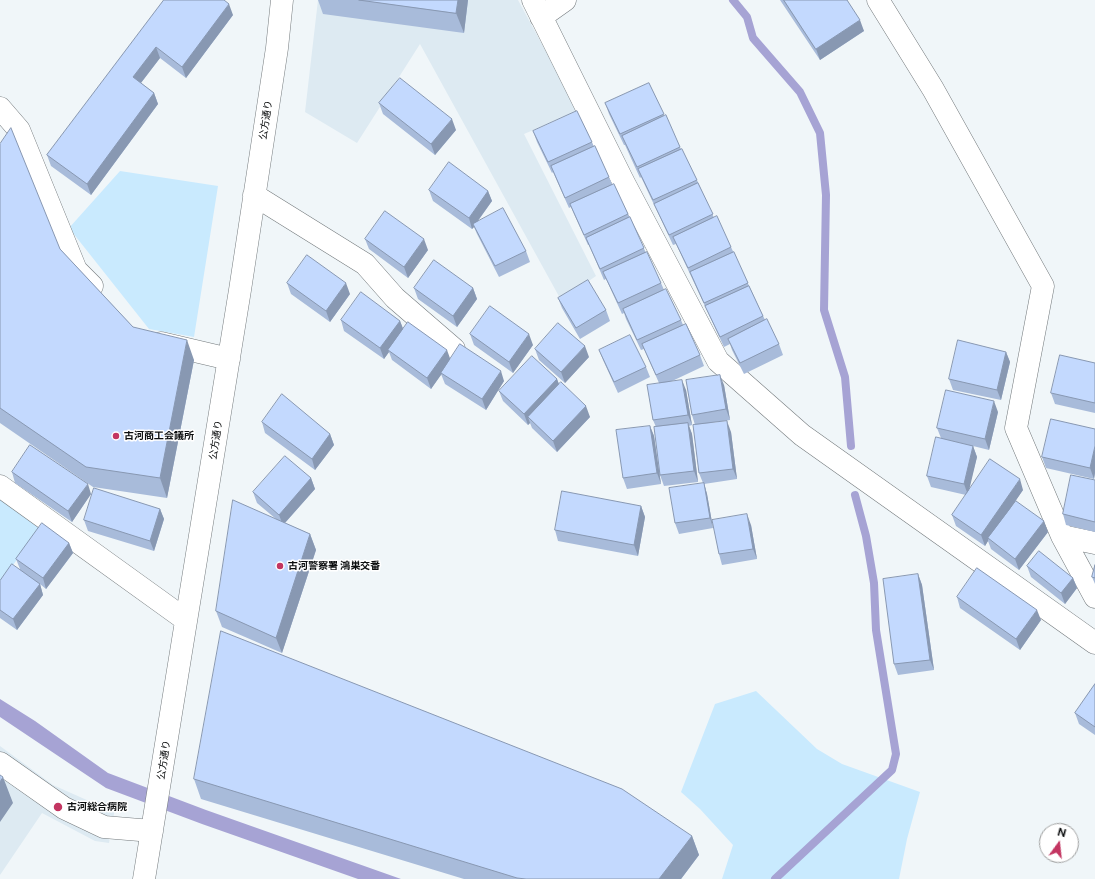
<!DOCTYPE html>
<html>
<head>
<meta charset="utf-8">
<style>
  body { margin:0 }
  #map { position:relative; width:1095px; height:879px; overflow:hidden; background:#f0f6f9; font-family:"Public Sans",sans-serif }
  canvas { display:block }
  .north { position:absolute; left:1039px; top:823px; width:40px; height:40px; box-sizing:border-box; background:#fff; border:1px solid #9e9f9f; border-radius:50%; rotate:15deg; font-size:11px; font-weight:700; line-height:16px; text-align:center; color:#0c0e0f }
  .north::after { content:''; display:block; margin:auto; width:14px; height:18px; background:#c33561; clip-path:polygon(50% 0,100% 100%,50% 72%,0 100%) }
</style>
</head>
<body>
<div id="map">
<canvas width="1095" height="879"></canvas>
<div class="north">N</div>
</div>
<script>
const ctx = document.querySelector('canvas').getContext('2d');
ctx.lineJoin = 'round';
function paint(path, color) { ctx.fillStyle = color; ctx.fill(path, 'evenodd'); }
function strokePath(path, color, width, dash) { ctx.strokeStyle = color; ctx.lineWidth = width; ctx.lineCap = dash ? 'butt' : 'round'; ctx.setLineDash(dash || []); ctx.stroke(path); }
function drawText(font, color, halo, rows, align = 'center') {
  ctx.font = font + ' "Public Sans","Noto Sans JP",sans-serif'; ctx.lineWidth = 3; ctx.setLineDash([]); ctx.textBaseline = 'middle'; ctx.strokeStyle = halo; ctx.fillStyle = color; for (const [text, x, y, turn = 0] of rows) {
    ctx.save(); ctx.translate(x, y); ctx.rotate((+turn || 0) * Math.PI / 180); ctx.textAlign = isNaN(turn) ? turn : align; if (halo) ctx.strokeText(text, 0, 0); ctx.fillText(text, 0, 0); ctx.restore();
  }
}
paint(new Path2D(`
  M318,0H518L578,111L524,134L596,276L561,300L420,44L357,143L305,112Z
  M0,746L53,785L89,801L116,802L109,843L95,841L42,813L0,875Z`), '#ddeaf2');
paint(new Path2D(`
  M120,171L218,186L194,337L149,329L69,228Z
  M0,499L40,528L0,583Z
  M756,691L817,749L842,764L920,792L907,839L899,879H722L733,845L700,809L681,792L715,704Z`), '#c9eafe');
paint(new Path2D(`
  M0,699L35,721L108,773L206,810L401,879H358L202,824L106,788L0,717Z`), '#a6a3d4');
strokePath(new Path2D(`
  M733,0L747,17L753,38L800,92L820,133L826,195L824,310L845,377L851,446
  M775,879L892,770L896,754L876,630L874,583L866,536L855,495`), '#a6a3d4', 8);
const minor = new Path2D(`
  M533,0L623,181L718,361L802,435L1095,643
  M878,0L933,89L1043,286L1016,428L1062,536
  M541,17L565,0
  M0,108L19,130L76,270L92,286
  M254,195L365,264L395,298L454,349
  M161,343L229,359
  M0,486L186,620
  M1095,543L1062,536L1095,597
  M0,763L64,808L104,827L152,831
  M144,879L240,290L277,48L282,0`);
strokePath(minor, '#747a7d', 23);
strokePath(minor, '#fff', 22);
paint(new Path2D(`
  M164,0L233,15L186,78L160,58L141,83L154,93L158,104L91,195L51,166L47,155Z
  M318,0H468L464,33L323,14Z
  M780,0H847L864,31L820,60Z
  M649,83L664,116L697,180L714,218L731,247L765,320L779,344L783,355L744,374L732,350L730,344L724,347L676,244L673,245L641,177L640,178L625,145H624L609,114L605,103Z
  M379,103L456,130L435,155L383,114Z
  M533,131L592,142L594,147L609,177L612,184L628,214L646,253L661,283L664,290L681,320L683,325L700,355L704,366L670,382L686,390L692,425L689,426L692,434L698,482L664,486L660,475L656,427L653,420L659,383L644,349L641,350L626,319L624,313L622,314L606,279L604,280L589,245H588L574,214L571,207L569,208L553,172L552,173L537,142Z
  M0,144L60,249L133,327L194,360L167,498L93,487L0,423Z
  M429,190L488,191L492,201L478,221L526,251L530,262L499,277L477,234L474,227L472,229L433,201Z
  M365,239L428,250L408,278L369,249Z
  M287,283L350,294L330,322L291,294Z
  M414,288H473L477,299L457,327L418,299Z
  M558,298L606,310L610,321L580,339L562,308Z
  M341,320L400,321L403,329L450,359L504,381L486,410L445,384L441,374L431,389L392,360L389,352L384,359L344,331Z
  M470,334L533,345L513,373L474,345Z
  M535,349L589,357L565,383L539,360Z
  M599,350L646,367L650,377L618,393L603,360Z
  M1006,352L1010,362L1001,400L953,390L949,379Z
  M1095,363V413L1055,404L1051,393Z
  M557,379L559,384L590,417L557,452L532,428L530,423L528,425L503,401L499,391Z
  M724,385L730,420L710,423L731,432L737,479L704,484L707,494L713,528L679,534L675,523L703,483L699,473L695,425L692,415Z
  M998,412L989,450L973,446L977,457L968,491L1023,490L1011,507L1048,532L1019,570L991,549L988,541L985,546L956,526L952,515L966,495L931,487L927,476L941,438L937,428Z
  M262,422L330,434L334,445L315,470L265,433Z
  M650,426L654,436L661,484L627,489L623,478Z
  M1095,429V473L1094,479L1046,468L1042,457Z
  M12,472L91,494L72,522L15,483Z
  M311,478L315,489L285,523L310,534L316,550L282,653L222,627L216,611L276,519L257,503L253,492Z
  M1095,480V532L1066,525L1063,514Z
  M641,506L645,517L638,556L558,541L555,530Z
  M160,509L164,519L154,551L88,531L84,520Z
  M751,525L757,559L722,565L719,554Z
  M69,543L73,553L46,589L40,584L43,595L17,630L0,618V581L20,569L16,559Z
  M1095,565V584L1092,577Z
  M1027,566L1073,578L1077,588L1065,604L1031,577Z
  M918,574L922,585L934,670L898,675L894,664Z
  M957,597L1041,620L1020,650L960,608Z
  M1095,684V735L1079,724L1075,713Z
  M194,779L692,836L699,855L681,879H464L201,799Z`), '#a8bbda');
paint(new Path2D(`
  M458,0H468L464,33L456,13Z
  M229,4L233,15L186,78L182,67Z
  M860,20L864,31L820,60L816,49Z
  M156,47L160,58L137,88L133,77Z
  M154,93L158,104L91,195L87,184Z
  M452,119L456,130L435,155L431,144Z
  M488,191L492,201L474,226L473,224L474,227L472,229L469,218Z
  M424,239L428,250L408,278L404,267Z
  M346,283L350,294L330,322L326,311Z
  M473,288L477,299L457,327L453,316Z
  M400,321L404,331L388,350L389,352L384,359L380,348Z
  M529,334L533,345L513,373L509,362Z
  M187,340L194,360L167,498L160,478Z
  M585,346L589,357L565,383L561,372Z
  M447,350L451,361L431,389L427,378Z
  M1006,352L1010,362L1001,400L997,390Z
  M501,371L504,381L486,410L482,399Z
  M720,375L724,385L730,420L726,409Z
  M557,379L561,390L528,417L530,423L528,425L524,414Z
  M682,380L686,390L692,425L688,415Z
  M994,401L998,412L989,450L985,439Z
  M586,406L590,417L557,452L553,441Z
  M727,421L731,432L737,479L733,469Z
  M688,423L692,434L698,482L694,471Z
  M650,426L654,436L661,484L657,473Z
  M330,434L334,445L315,470L312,459Z
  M973,446L977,457L968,495L964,484Z
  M1095,446V473L1094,479L1090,468Z
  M311,478L315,489L283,525L279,515Z
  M1020,479L1023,490L989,540L988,538V541L985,546L981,535Z
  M704,483L707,494L713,528L710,518Z
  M88,484L91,494L72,522L68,511Z
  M641,506L645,517L638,556L634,545Z
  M160,509L164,519L154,551L150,541Z
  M747,514L751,525L757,559L753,549Z
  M1044,521L1048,532L1019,570L1015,559Z
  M310,534L316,550L282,653L276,638Z
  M69,543L73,553L46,589L43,578Z
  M918,574L922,585L934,670L930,660Z
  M1073,578L1077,588L1065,604L1061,593Z
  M40,584L43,595L17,630L13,619Z
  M1037,610L1041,620L1020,650L1016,639Z
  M3,777L13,803L0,822V782Z
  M692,836L699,855L681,879H659Z`), '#8898b2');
const building = new Path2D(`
  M164,0H224L229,4L182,67L156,47L133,77L154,93L87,184L47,155Z
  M359,0H458L456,13Z
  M784,0H847L860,20L816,49Z
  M400,78L452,119L431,144L379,103Z
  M649,83L664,114L620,134L605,103Z
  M577,111L592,142L548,162L533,131Z
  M666,115L680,147L637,167L622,136Z
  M11,128L60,249L133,327L187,340L160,478L86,467L0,408V144Z
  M595,146L609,177L565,198L551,166Z
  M682,149L697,180L653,200L638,169Z
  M449,162L488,191L469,218L429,190Z
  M698,183L713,214L669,235L654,204Z
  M614,184L628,214L584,235L570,204Z
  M503,208L526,251L495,266L473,224Z
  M385,211L424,239L404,267L365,239Z
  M717,216L731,247L688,268L673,237Z
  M630,217L644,248L600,269L586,238Z
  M647,252L661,283L618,303L603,272Z
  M734,252L748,283L704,303L690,272Z
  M307,255L346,283L326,311L287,283Z
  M434,260L473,288L453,316L414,288Z
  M588,280L606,310L576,328L558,298Z
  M749,286L763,316L720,337L705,306Z
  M666,289L681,320L637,340L623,309Z
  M361,292L400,321L380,348L341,320Z
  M490,306L529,334L509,362L470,334Z
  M767,319L779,344L740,363L728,339Z
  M408,322L447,350L427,378L388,350Z
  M558,323L585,346L561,372L535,349Z
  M686,324L700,355L656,375L642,344Z
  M630,335L646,367L614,382L599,350Z
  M958,340L1006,352L997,390L949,379Z
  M460,344L501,371L482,399L441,373Z
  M1060,355L1095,363V403L1051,393Z
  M532,356L557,379L524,414L499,391Z
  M720,375L726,409L692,415L686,380Z
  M682,380L688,415L653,420L647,385Z
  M561,382L586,406L553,441L528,417Z
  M946,390L994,401L985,439L937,428Z
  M282,394L330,434L312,459L262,422Z
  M1051,419L1095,429V446L1090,468L1042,457Z
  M727,421L733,469L699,473L693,425Z
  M688,423L694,471L660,475L654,427Z
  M650,426L657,473L623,478L616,430Z
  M936,437L973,446L964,484L927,476Z
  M30,445L88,484L68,511L12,472Z
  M285,456L311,478L279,515L253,492Z
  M990,459L1020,479L981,535L952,515Z
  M1071,475L1095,480V522L1063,514Z
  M704,483L710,518L675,523L669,488Z
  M94,488L160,509L150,541L84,520Z
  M562,491L641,506L634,545L555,530Z
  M233,500L310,534L276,638L216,611Z
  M1016,501L1044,521L1015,559L988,538Z
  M747,514L753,549L719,554L712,520Z
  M42,523L69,543L43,578L16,559Z
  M1039,551L1073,578L1061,593L1027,566Z
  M12,564L40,584L13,619L0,610V581Z
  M1095,565V578L1092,577Z
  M977,568L1037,610L1016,639L957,597Z
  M918,574L930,660L894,664L883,579Z
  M221,631L622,789L692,836L659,879H526L517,878L194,779Z
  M1095,684V727L1075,713Z
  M0,775L3,777L0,782Z`);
paint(building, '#c3d9fe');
strokePath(building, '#8898b2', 1);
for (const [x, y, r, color] of [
  [116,436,4,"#c33561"],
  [280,566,4,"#c33561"],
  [58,807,5,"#c33561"]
]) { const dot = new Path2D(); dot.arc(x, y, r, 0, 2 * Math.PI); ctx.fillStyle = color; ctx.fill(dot); strokePath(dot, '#fff', 1.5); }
drawText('10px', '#0c0e0f', '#fff', [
  ["公方通り",266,120,-81],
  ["公方通り",216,440,-81],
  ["公方通り",164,760,-81]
]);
drawText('bold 10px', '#0c0e0f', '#fff', [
  ["古河商工会議所",124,436],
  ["古河警察署 鴻巣交番",288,566],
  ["古河総合病院",67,807]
], 'left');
</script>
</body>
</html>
